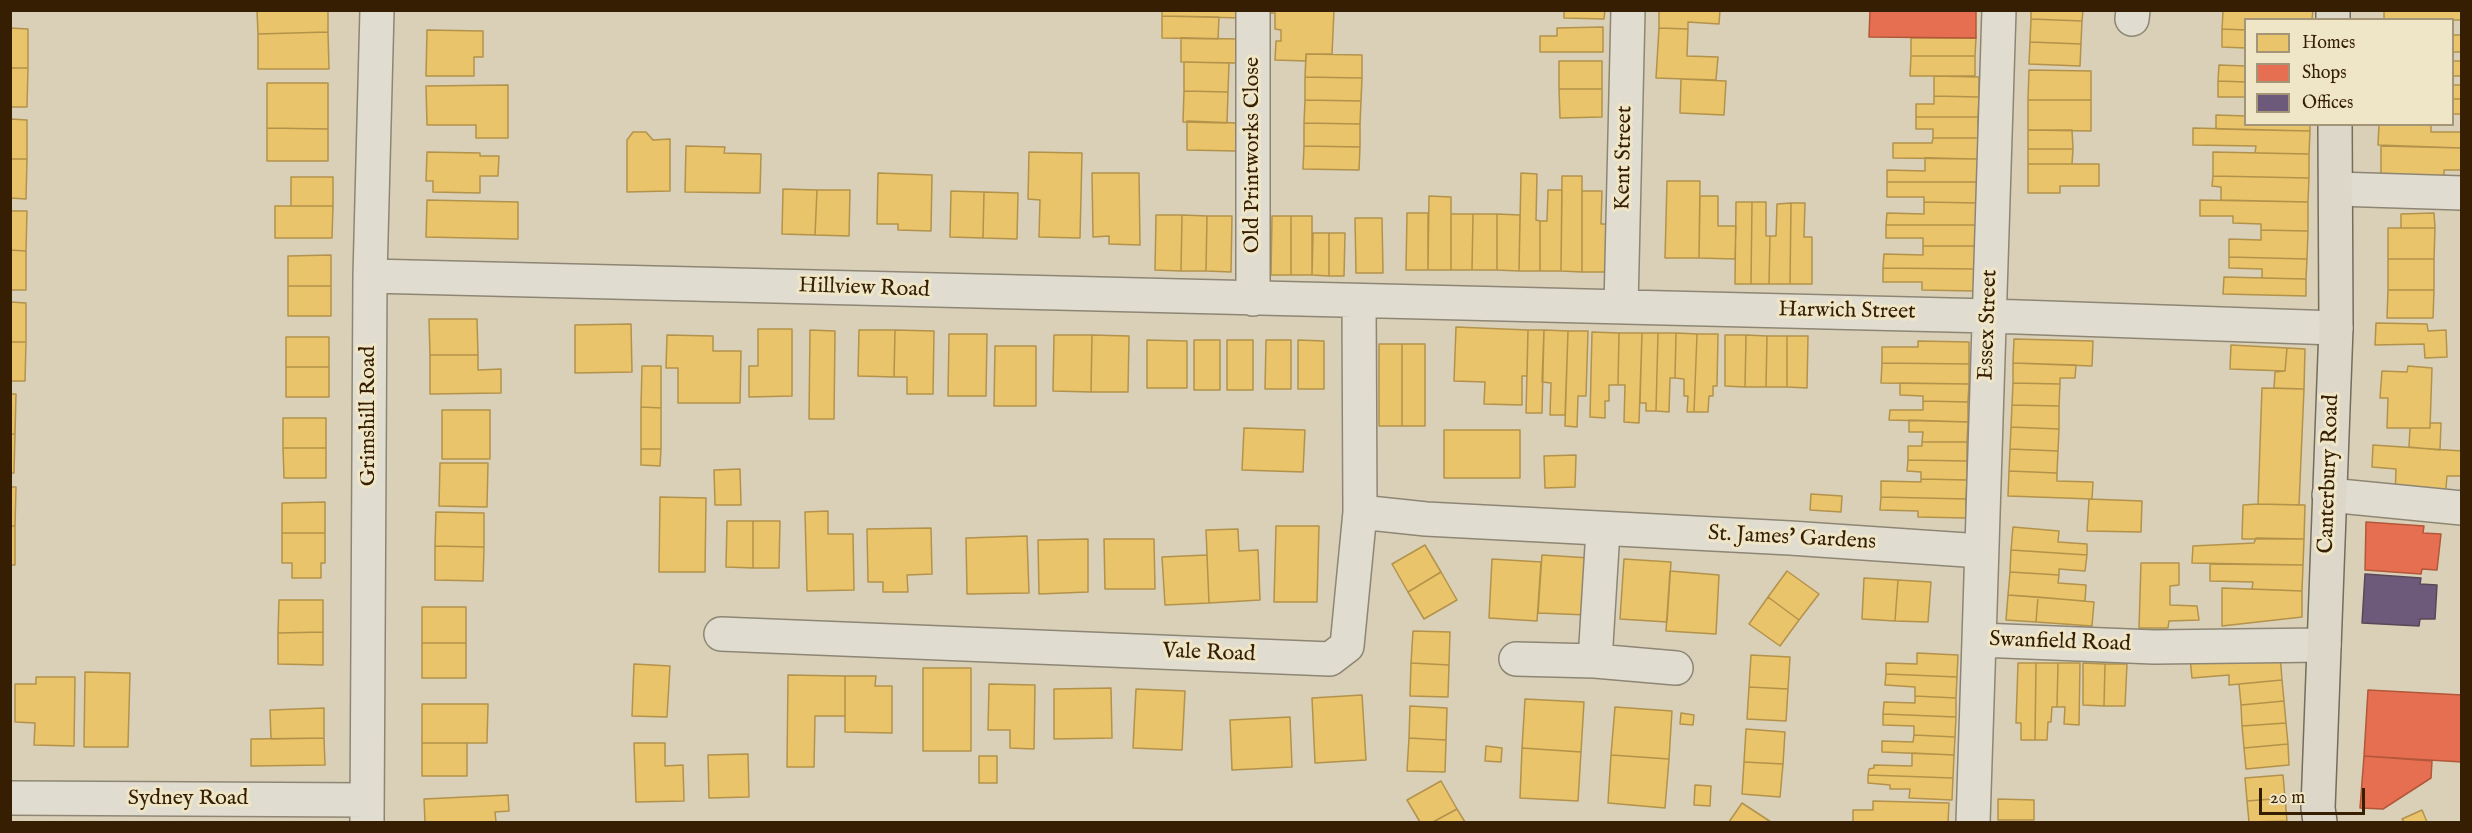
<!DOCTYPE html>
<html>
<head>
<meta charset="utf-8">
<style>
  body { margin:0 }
  #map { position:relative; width:2472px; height:833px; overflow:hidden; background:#d9d0b7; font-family:"IM FELL English",serif }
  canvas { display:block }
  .frame { position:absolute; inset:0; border:12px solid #351e02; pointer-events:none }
  .legend { position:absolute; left:2244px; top:18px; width:210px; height:108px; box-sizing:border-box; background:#efe5c7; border:2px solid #a59578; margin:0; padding:8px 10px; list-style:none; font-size:18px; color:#351e02 }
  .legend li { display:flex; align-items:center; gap:12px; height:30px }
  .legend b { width:30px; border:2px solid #a59578 }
  .scale { position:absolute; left:2259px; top:788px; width:106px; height:27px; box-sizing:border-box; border:3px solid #351e02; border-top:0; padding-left:8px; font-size:18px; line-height:21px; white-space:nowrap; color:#351e02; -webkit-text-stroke:4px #efe5c7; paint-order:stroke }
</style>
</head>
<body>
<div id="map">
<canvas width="2472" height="833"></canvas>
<div class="frame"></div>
<ul class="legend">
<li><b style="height:16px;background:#e9c46a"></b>Homes</li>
<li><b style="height:16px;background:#e76f51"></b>Shops</li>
<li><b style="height:16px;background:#6d597a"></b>Offices</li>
</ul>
<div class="scale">20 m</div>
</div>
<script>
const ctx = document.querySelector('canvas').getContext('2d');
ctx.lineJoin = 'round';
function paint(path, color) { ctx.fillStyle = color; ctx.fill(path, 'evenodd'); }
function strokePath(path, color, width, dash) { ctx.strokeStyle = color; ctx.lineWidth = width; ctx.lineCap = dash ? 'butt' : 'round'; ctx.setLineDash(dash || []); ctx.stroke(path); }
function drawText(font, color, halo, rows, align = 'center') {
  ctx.font = font + ' "IM FELL English",serif'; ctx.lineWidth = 6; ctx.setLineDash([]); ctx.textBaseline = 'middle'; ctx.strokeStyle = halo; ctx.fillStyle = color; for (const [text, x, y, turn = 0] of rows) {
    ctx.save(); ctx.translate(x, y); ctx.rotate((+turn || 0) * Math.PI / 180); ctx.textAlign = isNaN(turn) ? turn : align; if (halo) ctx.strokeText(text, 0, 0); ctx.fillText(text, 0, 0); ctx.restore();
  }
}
const homes = new Path2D(`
  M257,10H328V32L258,34Z
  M1162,10H1243V18L1162,16Z
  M1271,10H1334L1332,54H1306V61L1275,60L1276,41H1281V30L1275,29V13H1271Z
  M1564,10H1605L1604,19L1564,18Z
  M1659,10H1720L1719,24L1688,22V29L1659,28Z
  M2031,10H2083L2082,21L2031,19Z
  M2313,10L2312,20H2246V30L2222,29L2223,11Z
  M2384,10H2462V20H2384Z
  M1162,16L1219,17L1218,39L1162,38Z
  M2031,19L2082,21L2081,44L2030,42Z
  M1603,27V52H1540V36H1557V28Z
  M10,28L28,29V68H10Z
  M1659,28L1688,29L1687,56L1718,57L1716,80L1656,78Z
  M2222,29L2246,30V48L2222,47Z
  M427,30L483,31V57H474V76H426Z
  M328,32L329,69H258V34Z
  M2452,35H2462V52H2452Z
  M1181,38L1240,39V63L1181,62Z
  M1911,38H1976L1975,56H1911Z
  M2030,42L2081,44L2080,66L2029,64Z
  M1306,54L1362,55V78L1305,77Z
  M1911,56H1975V76H1910Z
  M1559,61H1602V89H1559Z
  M2452,61H2462V76H2452Z
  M1184,62L1229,63L1228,92L1184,91Z
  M2219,65L2246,66V82L2218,81Z
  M10,68H28L27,107H10Z
  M2029,70L2091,71V100H2028Z
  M1934,76L1979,77V97L1934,96Z
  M1305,77L1362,78L1361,101L1305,100Z
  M1681,79L1726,81L1724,115L1680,113Z
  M2218,81L2246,82V97H2218Z
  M267,83H328V129L267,128Z
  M508,85V138H476V125H427L426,86Z
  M2452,85H2462V99H2452Z
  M1559,89H1602V117L1560,118Z
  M1184,91L1228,92L1227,123L1183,122Z
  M1934,96L1979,97L1978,117H1916V104H1934Z
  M2452,99H2462V114H2452Z
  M1305,100L1361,101L1360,124L1304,123Z
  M2028,100H2091V131L2028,130Z
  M2216,115L2246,116V124H2310V131L2216,129Z
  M1916,117H1978V138H1933V129H1916Z
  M10,119L27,120V159H10Z
  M1187,121L1236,123V151L1187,150Z
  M1304,123L1360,124V147L1304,146Z
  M2379,124H2431V132H2462V148L2378,145Z
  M267,128L328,129V161H267Z
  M2193,128L2310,131L2309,154L2255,153L2256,146L2193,145Z
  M2028,130H2072L2073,149H2028Z
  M633,132H646L653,140L670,139V191L627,192V140Z
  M1933,138H1978V159L1893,158V143H1932Z
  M686,146L725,147L724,153L761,154L760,193L685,192Z
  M1304,146L1360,147L1359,170L1303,169Z
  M2381,146L2462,148V170H2444V178L2381,176Z
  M2028,149H2073L2072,164H2028Z
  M427,152L480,153V156H499L498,176H480V193L433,192V181H426Z
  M1029,152L1082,153L1080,238L1039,237L1040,200L1028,199Z
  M2213,152L2309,154V178L2213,176Z
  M1925,158L1978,159L1977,182H1887V170L1925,171Z
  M10,159H27L26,199L10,198Z
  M2028,164H2099V186H2060V193H2028Z
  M878,173L932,175L931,231L898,230V224H877Z
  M1092,173H1139L1140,245L1109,244V236L1093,237Z
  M1521,173L1537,174L1536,220L1540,221V271H1519Z
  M1562,176H1582V272L1561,271Z
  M2213,176L2309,178L2308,202L2221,200V187L2212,186Z
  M291,177H333V206H291Z
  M1667,181H1700L1699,258H1665Z
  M1887,182H1977V203L1924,202V197H1887Z
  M783,189L817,190L815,235L782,234Z
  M817,190H850L849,236L815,235Z
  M1548,190H1562L1561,271H1540V221H1547Z
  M951,191L984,192L983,238L950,237Z
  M1582,191H1602L1601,224H1608L1607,272H1582Z
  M984,192L1018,193L1017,239L983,238Z
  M1429,196L1451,197V270H1428Z
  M1700,196H1718V226H1736L1735,259L1699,258Z
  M427,200L518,202V239L426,237Z
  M2200,200L2308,202V231L2261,230V224L2233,223V216H2200Z
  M1736,202H1752L1751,284H1735Z
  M1752,202H1766V236H1770L1769,284H1751Z
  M1924,202L1977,203V225H1886L1887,213L1924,214Z
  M1791,203H1805L1804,237H1812V284H1790Z
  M1791,203L1790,284H1769L1770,236H1776L1777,204Z
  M275,206H333L332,238H275Z
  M10,211H27L26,251L10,250Z
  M1407,213H1428V270H1406Z
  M2434,213L2435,228H2401V214Z
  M1451,214H1473L1472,270H1451Z
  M1473,214H1497V270H1472Z
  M1497,214L1520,215L1519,271L1497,270Z
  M1156,215H1182L1181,271L1155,270Z
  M1182,215L1207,216L1206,271H1181Z
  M1207,216H1232L1231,272L1206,271Z
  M1272,216H1291V275H1271Z
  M1291,216H1312V275H1291Z
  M1355,218H1382L1383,273H1356Z
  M1886,225H1977V246H1923V238H1886Z
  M2388,228H2435L2434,259H2388Z
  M2261,230L2308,231L2307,259L2229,257V239L2261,240Z
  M1313,233H1329V276L1312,275Z
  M1329,233H1345L1344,276H1329Z
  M1923,246H1977L1976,269L1883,268L1884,254L1923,255Z
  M10,250L26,251V290H10Z
  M331,255V286H288V256Z
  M2229,257L2307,259L2306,279L2262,278V269L2229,268Z
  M2388,259H2434V290H2388Z
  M1883,268L1976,269V291L1922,290V282H1883Z
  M2224,277L2306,279V296L2223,294Z
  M288,286H331V316H288Z
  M2388,290H2434L2433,318H2387Z
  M10,302L26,303V342H10Z
  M429,319H477L478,355H430Z
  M2376,323L2427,324L2428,331L2446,330L2447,357L2425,358L2424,344L2375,345Z
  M631,324L632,372L575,373V325Z
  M1456,327L1528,330L1527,376H1522V405L1484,404L1485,382L1454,381Z
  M758,329H792V396L749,397V366H758Z
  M810,330L835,331L834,419H809Z
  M859,330H895L894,377L858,376Z
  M895,330L934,331L933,394H907V377H894Z
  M1528,330H1544L1542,413H1526Z
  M1544,330L1568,331L1565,415H1550L1551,383L1542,382Z
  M1568,331H1588L1586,396H1578L1577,427L1565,426Z
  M1592,332L1619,333L1618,385H1609V401H1605V418L1590,417Z
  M1619,333H1642L1639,423L1624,422L1625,385H1618Z
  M1642,333H1658L1656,411H1646V403H1640Z
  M1658,333H1676L1675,378H1670L1669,412L1656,411Z
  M1676,333L1697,334L1694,412H1687L1688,396H1684V379L1675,378Z
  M949,334H987L986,396H948Z
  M1697,334H1718L1717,386H1713V396H1709L1708,412H1694Z
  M667,335L713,336V351H741L740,403H678V368H666Z
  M1054,335H1092L1091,392L1053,391Z
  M1092,335L1129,336L1128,392H1091Z
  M1725,335H1746L1745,387L1725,386Z
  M1746,335L1767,336L1766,387H1745Z
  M1767,336H1787V387H1766Z
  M1787,336H1808L1807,388L1787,387Z
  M286,337H329V367H286Z
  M2014,339L2093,341L2092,366L2013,363Z
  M1147,340L1187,341V388H1147Z
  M1194,340H1220V390H1194Z
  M1227,340H1253V390H1227Z
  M1266,340H1291V389H1265Z
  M1298,340L1324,341V389H1298Z
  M1918,341L1969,342V364L1882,363V347H1918Z
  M10,342H26L25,381H10Z
  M1379,344H1402V426H1379Z
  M1402,344H1425V426H1402Z
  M2231,345L2287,348L2285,371L2230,369Z
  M995,346H1036V406H994Z
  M2287,348L2305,349L2304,389L2274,388L2275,372L2285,371Z
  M430,355H478V370L501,369V393L430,394Z
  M1882,363L1969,364V384L1881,383Z
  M2013,363L2076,365L2075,378H2060V384L2013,383Z
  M642,366H661V408L641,407Z
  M2408,366L2432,368L2430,428H2387L2388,398H2380L2382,371L2407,372Z
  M286,367H329V397H286Z
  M1900,383L1969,384L1968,402L1923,401V396L1900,395Z
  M2013,383L2060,384L2059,406L2012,405Z
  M2262,388L2304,389L2299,505L2258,504Z
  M10,394H16L15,434H10Z
  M1923,401L1968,402V422L1889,420L1890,410H1923Z
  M2012,405L2059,406V429L2011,427Z
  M641,407L661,408V449H641Z
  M442,410H490V459H442Z
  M283,418H326V448H283Z
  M1909,420L1968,422L1967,442H1922L1923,432H1909Z
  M2430,423H2441L2440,450L2409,447L2410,428H2430Z
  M2011,427L2059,429L2058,451L2010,449Z
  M1244,428L1305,430L1303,472L1242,470Z
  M1444,430H1520V478H1444Z
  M10,434H15L14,473H10Z
  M1922,442H1967V461L1908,460V446H1922Z
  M2373,445L2462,451V476H2447L2445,500L2395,496L2396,469L2372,467Z
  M283,448H326V478H284Z
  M641,449H661L660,466L641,465Z
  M2010,449L2058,451L2057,473L2009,471Z
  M1576,455L1575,487L1545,488L1544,456Z
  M1908,460L1967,461V480L1921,479V472L1907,471Z
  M440,463H488L487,507L439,506Z
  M740,469L741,505H715L714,470Z
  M2009,471L2057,473V481L2093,482L2092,499L2008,496Z
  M1921,479L1967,480L1966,499L1881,497V481L1921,482Z
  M10,487H16L15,526H10Z
  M1811,494L1842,496L1841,512L1810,510Z
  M660,497L706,498L705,572H659Z
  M1881,497L1966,499V518L1918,517V511L1880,510Z
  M2089,499L2142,501L2141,532L2087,531Z
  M325,502V533H282V503Z
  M2258,504L2305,505L2304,539H2242L2243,505Z
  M828,511V534H853L854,590L807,591L805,512Z
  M436,512L484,513V547L435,546Z
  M727,521H753V568L726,567Z
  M753,521H780L779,568H753Z
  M10,526H15V565H10Z
  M1276,526H1319L1317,602H1274Z
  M2013,527L2059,531L2058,542L2087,544V555L2011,550Z
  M931,528L932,574L907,575L908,592H883V582H868L867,529Z
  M1238,529L1239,551L1258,550L1260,600L1209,603L1206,530Z
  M282,533H325V563H321V578H292V563H282Z
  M1027,536L1029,593L967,594L966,538Z
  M2256,538L2304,539L2303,565L2192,563L2193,546L2254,543Z
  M1088,539V592L1039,594L1038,540Z
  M1104,539H1154L1155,589H1105Z
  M1425,545L1441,572L1408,592L1392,564Z
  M435,546L484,547L483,581L435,580Z
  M2011,550L2087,555L2085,571L2059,569V575L2010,572Z
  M1207,555L1209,603L1165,605L1162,557Z
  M1542,555L1590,558L1587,615L1538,613Z
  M1492,559L1541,562L1537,621L1489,618Z
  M1624,559L1671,562L1667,622L1620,619Z
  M2141,563H2179V585L2170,586V605L2197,606L2199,620L2169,621L2168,628H2139Z
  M2210,564L2303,565L2302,591L2252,589L2253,582L2210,581Z
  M1670,571L1719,575L1716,634L1666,631Z
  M1787,571L1819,594L1799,620L1768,597Z
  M1441,572L1457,600L1424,619L1408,592Z
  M2010,572L2059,575L2058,583L2086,585L2085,601L2008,595Z
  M1864,578L1898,580L1895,621L1862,619Z
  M1898,580L1931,582L1928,622L1895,621Z
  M2222,588L2302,591V617L2222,626Z
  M2008,595L2038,597L2036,622L2006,620Z
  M1768,597L1799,620L1780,646L1749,624Z
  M2038,597L2094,602L2092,626L2036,622Z
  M279,600H323V632L278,633Z
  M422,607H466V643H422Z
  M1413,631L1450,632L1449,665L1411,663Z
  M323,632V665L278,664V633Z
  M422,643H466V678H422Z
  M1917,653L1958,655L1957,677L1886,674V663L1917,664Z
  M2280,654L2282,680L2229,685V675L2192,678L2190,658Z
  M1751,655L1790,657L1788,689L1749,687Z
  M1411,663L1449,665L1448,697L1410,696Z
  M2018,663H2036L2035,740H2021V723H2016Z
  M2036,663H2058L2057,707H2052L2051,722H2048L2047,740H2035Z
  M2058,663H2080L2079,725L2064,724L2065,707H2057Z
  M2083,663L2105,664L2104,706L2083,705Z
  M634,664L670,666L667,717L632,716Z
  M2105,664H2127L2125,706H2104Z
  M923,668H971V751H923Z
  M85,672L130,673L128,747H84Z
  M1886,674L1957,677L1956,698L1915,696V687L1885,685Z
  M788,675L845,676V716H815L814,767H787Z
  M845,676H876L875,686H892V733L845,732Z
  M36,677H75L74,746L34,745L35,723L15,722V684H36Z
  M2282,680L2284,701L2241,705L2239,684Z
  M989,684L1035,685L1034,749L1010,748V730H988Z
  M1749,687L1788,689L1786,721L1747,719Z
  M1111,688L1112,738L1054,739V689Z
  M1136,689L1185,691L1182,750L1133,748Z
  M1362,695L1366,760L1315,763L1312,698Z
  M1915,696L1956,698V717L1883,714L1884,702L1915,703Z
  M1525,699L1584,702L1581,752L1522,748Z
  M2284,701L2286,723L2242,726L2241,705Z
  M422,704H488L487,743H422Z
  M1410,706L1447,708L1446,740L1409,738Z
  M1615,707L1672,711L1669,759L1611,755Z
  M324,708V738L271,739L270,710Z
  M1681,713L1694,715L1693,725L1680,724Z
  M1883,714L1956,717L1955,737L1914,735V726L1883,725Z
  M1290,717L1292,767L1232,770L1230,720Z
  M2286,723L2288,744L2244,748L2242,726Z
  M1746,729L1785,732L1783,764L1744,762Z
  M1914,735L1955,737L1954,755L1882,752V741L1913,742Z
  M324,738L325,765L251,766V739Z
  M1409,738L1446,740L1445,772L1407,771Z
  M422,743H467V776H422Z
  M634,743H665V766L683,765L684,801L636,802Z
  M2288,744L2289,765L2246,769L2244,748Z
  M1486,746L1502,748L1501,762L1485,761Z
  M1522,748L1581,752L1578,801L1520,798Z
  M1912,753L1954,755L1953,778L1868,775L1869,769L1874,768V765L1912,766Z
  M748,754L749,797L709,798L708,755Z
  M1611,755L1669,759L1665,808L1608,803Z
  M979,756H997V783H979Z
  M1744,762L1783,764L1780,797L1742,794Z
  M1868,775L1953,778L1952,800L1909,798L1910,789H1890V785L1868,783Z
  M2283,775L2285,798L2247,801L2245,778Z
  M1441,781L1457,809L1433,822H1420L1407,800Z
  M1695,785L1711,786L1710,806L1694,805Z
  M508,795L509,811L495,812L496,822H425L424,799Z
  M2285,798L2287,821L2249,822L2247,801Z
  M1998,799L2034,800V820H1998Z
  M1873,801L1949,803L1948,822H1853V810H1873Z
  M1742,803L1771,822H1729Z
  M1457,809L1465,822H1433Z
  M2422,810L2427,822H2404L2402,819Z`);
paint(homes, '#e9c46a');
strokePath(homes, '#b3924b', 1.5);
const shops = new Path2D(`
  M1870,10H1976V38L1869,37Z
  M2366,522L2424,526L2423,533L2441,534L2437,570L2422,569L2421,574L2365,570Z
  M2368,690L2462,695V762L2364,756Z
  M2364,756L2432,761L2431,778L2383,809L2360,808Z`);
paint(shops, '#e76f51');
strokePath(shops, '#b25739', 1.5);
const offices = new Path2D(`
  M2365,574L2421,578L2420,584L2437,585L2435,619H2420L2419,626L2362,623Z`);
paint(offices, '#6d597a');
strokePath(offices, '#5c4756', 1.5);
const minor = new Path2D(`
  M2132,19L2133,10
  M2336,189L2462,193
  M370,276L1990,316L2336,328
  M1253,299V10
  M1621,306L1628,10
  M2329,495L2462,508
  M1360,512L1426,519L1790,538L1981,551
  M721,634L1330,659L1347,646L1360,512L1359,301
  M1979,640L1999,10
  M1516,659L1595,661L1676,668
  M1595,661L1603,530
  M10,798L366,800
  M367,822L370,276L377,10
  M1973,822L1979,640L2154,647L2324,645`);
const major = new Path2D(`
  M2333,10V20
  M2320,822L2318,808L2336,328L2335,124`);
strokePath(minor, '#8e8674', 36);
strokePath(major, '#756d5d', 36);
strokePath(minor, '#e1dcd0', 33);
strokePath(major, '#dcd7c8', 33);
drawText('22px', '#351e02', '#efe5c7', [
  ["Old Printworks Close",1253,155,-90],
  ["Kent Street",1625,158,-89],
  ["Hillview Road",864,289,2],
  ["Harwich Street",1847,312,1],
  ["Essex Street",1989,325,-88],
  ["Grimshill Road",369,416,-90],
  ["Canterbury Road",2330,474,-88],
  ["St. James' Gardens",1792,539,3],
  ["Swanfield Road",2060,643,2],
  ["Vale Road",1209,654,2],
  ["Sydney Road",188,799]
]);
</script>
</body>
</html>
